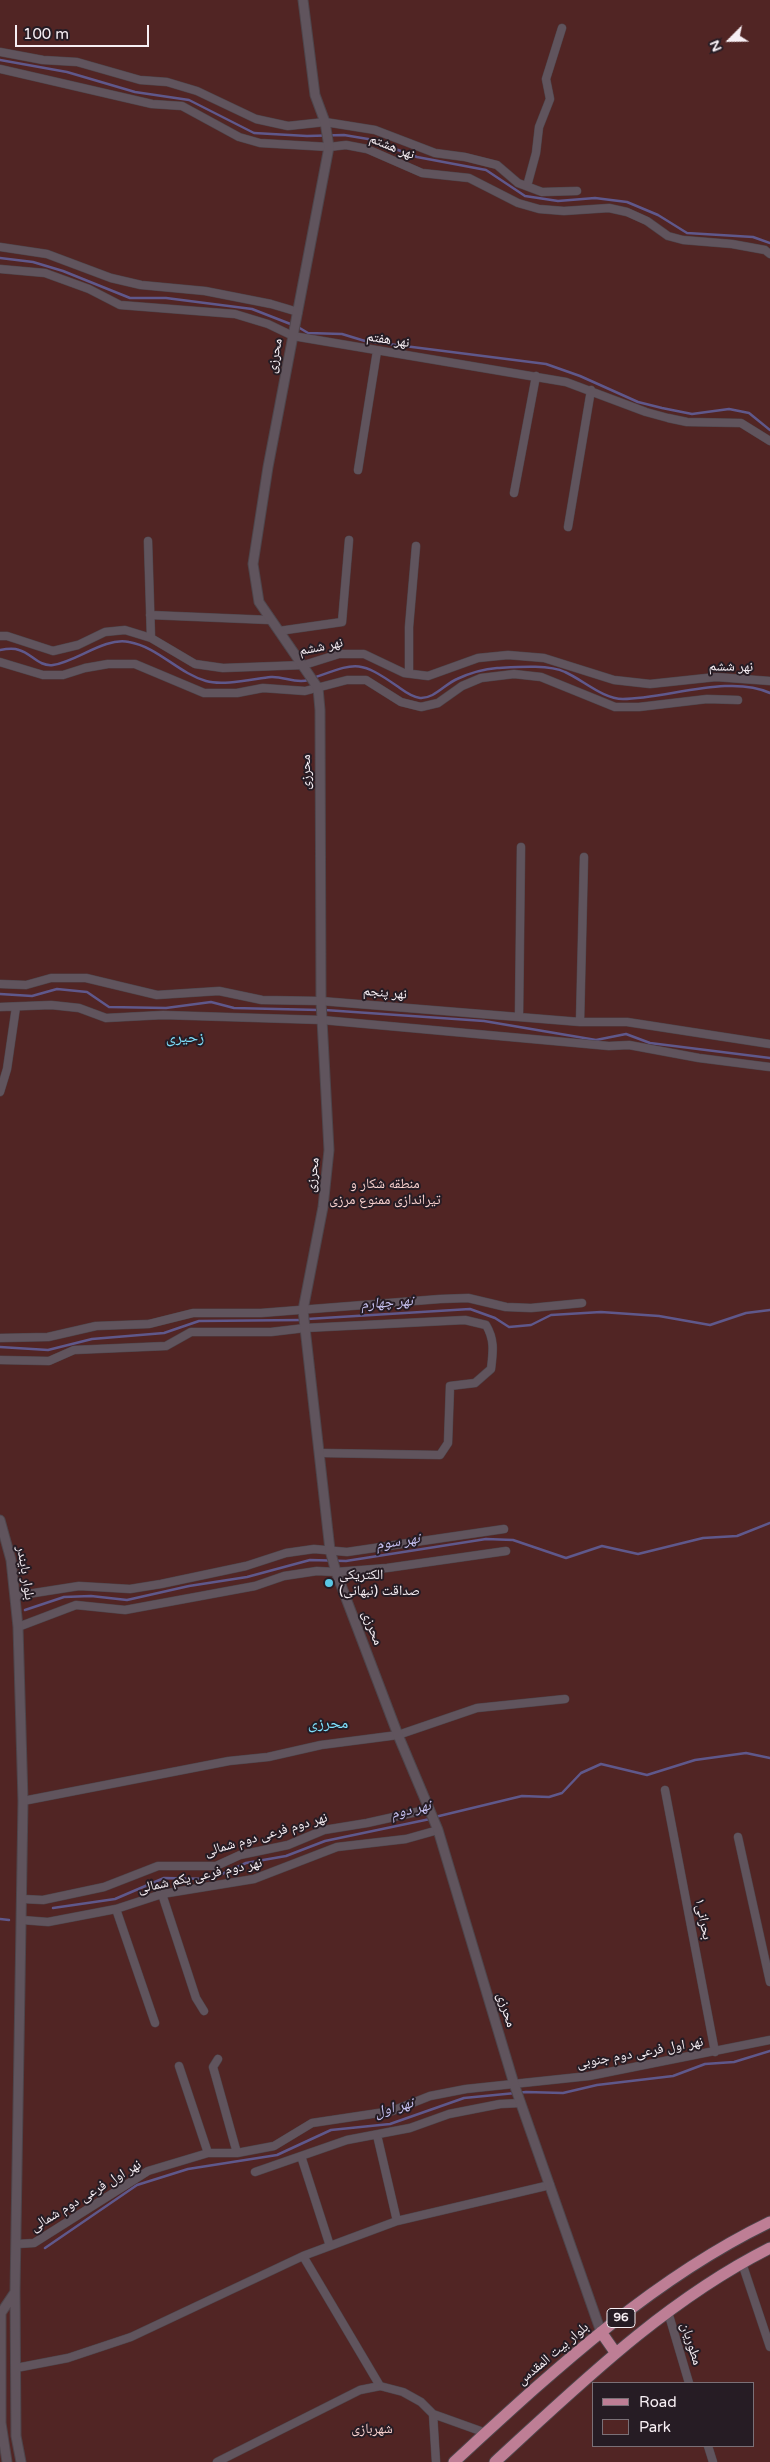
<!DOCTYPE html>
<html>
<head>
<meta charset="utf-8">
<style>
  body { margin:0 }
  #map { position:relative; width:770px; height:2462px; overflow:hidden; background:#30262d; font-family:"Varela Round",sans-serif }
  canvas { display:block }
  .legend { position:absolute; left:592px; top:2382px; width:162px; height:65px; box-sizing:border-box; background:#261c24; border:1px solid #7a7077; margin:0; padding:6px 9px; list-style:none; font-size:15px; color:#f7eff4 }
  .legend li { display:flex; align-items:center; gap:10px; height:25px }
  .legend b { width:25px; border:1px solid #7a7077 }
  .north { position:absolute; left:705px; top:15px; width:50px; height:50px; -webkit-text-stroke:4px #261c24; paint-order:stroke; rotate:247deg; font-size:14px; font-weight:700; line-height:20px; text-align:center; color:#f7eff4 }
  .north::after { content:''; display:block; margin:auto; width:18px; height:22px; background:#f7eff4; clip-path:polygon(50% 0,100% 100%,50% 72%,0 100%) }
  .scale { position:absolute; left:15px; top:25px; width:134px; height:22px; box-sizing:border-box; border:2px solid #f7eff4; border-top:0; padding-left:6px; font-size:15px; line-height:18px; white-space:nowrap; color:#f7eff4; -webkit-text-stroke:4px #261c24; paint-order:stroke }
</style>
</head>
<body>
<div id="map">
<canvas width="770" height="2462"></canvas>
<ul class="legend">
<li><b style="height:6px;background:#be7e95"></b>Road</li>
<li><b style="height:14px;background:#512524"></b>Park</li>
</ul>
<div class="north">N</div>
<div class="scale">100 m</div>
</div>
<script>
const ctx = document.querySelector('canvas').getContext('2d');
ctx.lineJoin = 'round';
function paint(path, color) { ctx.fillStyle = color; ctx.fill(path, 'evenodd'); }
function strokePath(path, color, width, dash) { ctx.strokeStyle = color; ctx.lineWidth = width; ctx.lineCap = dash ? 'butt' : 'round'; ctx.setLineDash(dash || []); ctx.stroke(path); }
function drawText(font, color, halo, rows, align = 'center') {
  ctx.font = font + ' "Varela Round","Noto Naskh Arabic",sans-serif'; ctx.lineWidth = 4; ctx.setLineDash([]); ctx.textBaseline = 'middle'; ctx.strokeStyle = halo; ctx.fillStyle = color; for (const [text, x, y, turn = 0] of rows) {
    ctx.save(); ctx.translate(x, y); ctx.rotate((+turn || 0) * Math.PI / 180); ctx.textAlign = isNaN(turn) ? turn : align; if (halo) ctx.strokeText(text, 0, 0); ctx.fillText(text, 0, 0); ctx.restore();
  }
}
paint(new Path2D(`
  M0,0H770V2462H0ZM594,2383H754V2446H594Z`), '#512524');
strokePath(new Path2D(`
  M0,60L67,72L135,92L189,100L254,133L307,136L344,135L368,139L417,157L486,170L525,196L558,201L595,198L627,202L658,215L687,233L753,237L770,243
  M0,258L33,262L63,271L130,298H166L252,309L293,325
  M298,327L308,333L342,334L365,341L546,364L580,376L638,402L662,408L692,414L729,409L749,413L770,430
  M0,650C5,649 14,648 19,650C31,653 39,667 53,665C78,661 104,637 129,642C158,647 178,673 206,681C223,686 253,679 271,677C283,676 296,684 308,680
  M313,678C356,663 358,659 397,686C404,691 411,697 420,698C434,699 445,684 457,679C470,673 483,669 497,668C515,667 549,664 565,672C583,680 603,699 623,699C666,699 730,674 770,693
  M0,994L32,996L57,989L87,992L109,1007L166,1008L211,1002L234,1008L319,1010
  M325,1010L484,1021L596,1040L626,1034L650,1043L770,1058
  M307,1319L470,1309L495,1318L509,1327L531,1325L551,1315L601,1312L659,1316L710,1325L746,1313L770,1310
  M0,1347L48,1350L92,1339L164,1333L199,1321L302,1320
  M25,1610L64,1597L91,1596L127,1600L189,1586L247,1577L310,1560L346,1561L486,1539L513,1540L566,1558L602,1546L638,1554L703,1538L737,1536L770,1523
  M435,1817L522,1796L549,1797L562,1793L581,1773L601,1764L647,1775L695,1760L746,1753L770,1758
  M53,1908L115,1899L164,1878L211,1879L246,1863L286,1856L325,1841L430,1819
  M0,1919L9,1920
  M45,2248L137,2185L188,2169L277,2155L331,2130L390,2124L464,2098L526,2092L563,2093L597,2085L673,2076L705,2064L734,2062L770,2051`), '#5f588b', 2.5);
const minor = new Path2D(`
  M0,52L43,60L77,62L140,80L167,82L197,91L256,119L288,126L325,122L375,130L435,153L465,157L497,165L518,183L542,192L577,191
  M0,69L152,104L182,106L239,137L260,143L329,147L346,145L367,149L422,173L469,178L518,203L539,209L564,211L609,208L627,212L647,221L668,236L683,240L732,244L765,250L770,254
  M527,186L536,153L539,127L550,99L546,79L562,28
  M0,247L47,254L111,278L141,285L205,291L271,304L298,312
  M0,269L45,273L89,289L120,305L235,314L268,324L293,336L566,382L646,412L668,418L687,422L741,423L770,441
  M358,470L377,351
  M514,493L536,376
  M568,527L591,390
  M148,541L151,638
  M150,615L270,620
  M279,631L342,622L349,540
  M0,636H7L53,651L78,645L105,632L125,630L151,638L195,664L223,668L304,665L339,654H364L404,673L428,676L478,658L508,655L544,658L614,680L650,684L716,677L770,681
  M0,662L43,675H63L85,668L108,664H135L204,693H237L263,688L305,691L347,680H366L401,702L421,707L438,703L462,686L481,678L514,674L541,677L615,707H639L707,699L738,700
  M409,673V627L416,546
  M0,984L26,985L51,978H86L157,995L219,991L262,1000L321,1001L580,1022H627L770,1044
  M0,1007L51,1005L79,1008L106,1018L163,1015L322,1020L609,1046L629,1045L699,1058L770,1067
  M519,1016L521,847
  M580,1022L584,857
  M0,1092L7,1069L16,1007
  M0,1338L48,1337L96,1326L149,1324L193,1313H261L440,1299L468,1298L506,1307L531,1308L582,1303
  M0,1360L49,1361L74,1350L166,1346L191,1332H271L305,1328L465,1320L486,1325C495,1340 493,1352 491,1369L475,1383L450,1386L448,1443L440,1455L321,1453
  M15,1596L79,1586L130,1589L161,1584L246,1566L286,1553L314,1549L347,1552L504,1529
  M18,1627L76,1605L125,1610L255,1586L284,1576L317,1571L336,1572L387,1568L506,1551
  M665,1790L715,2052
  M23,1801L229,1761L268,1757L321,1745L398,1735L477,1708L565,1699
  M738,1837L770,1982
  M162,1894L196,1998L204,2011
  M23,1899L43,1900L104,1887L158,1866H216L240,1855L288,1845L324,1830L367,1823L430,1809
  M116,1909L155,2023
  M22,1920L48,1922L116,1909L162,1894L254,1879L337,1847L406,1839L438,1830
  M218,2059L213,2067L237,2153
  M179,2066L208,2153
  M377,2135L397,2221
  M301,2156L330,2246
  M255,2172L347,2140L410,2128L449,2114L500,2104L521,2103
  M17,2244L34,2243L148,2171L208,2153H237L274,2146L312,2123L392,2111L430,2096L466,2089L589,2076L770,2040
  M303,2256L380,2386
  M742,2263L770,2347
  M668,2312L689,2383
  M16,2368L68,2358L131,2337L303,2256L397,2221L550,2185
  M433,2414L436,2462
  M708,2446L713,2462
  M217,2462L360,2390L380,2386L403,2392L421,2402L433,2414L486,2433`);
const tertiary = new Path2D(`
  M303,0L315,95L325,122L329,147L268,467L253,564L259,602L318,688L320,710L321,1001L329,1150L323,1207L303,1310L330,1550L336,1572L398,1735L438,1830L514,2084L601,2332
  M0,1520L11,1560L18,1627L23,1801L15,2291L16,2436L21,2462
  M7,2462L1,2423V2313L15,2292`);
const primary = new Path2D(`
  M601,2332L615,2352
  M454,2462C551,2373 650,2280 770,2222
  M495,2462C581,2383 665,2301 770,2248`);
strokePath(minor, '#4e454b', 9);
strokePath(tertiary, '#4e454b', 11);
strokePath(primary, '#4e454b', 13);
strokePath(minor, '#60545d', 8);
strokePath(tertiary, '#60545d', 9);
strokePath(primary, '#be7e95', 11);
for (const [x, y, r, color] of [
  [329,1583,5,"#5ac8e6"]
]) { const dot = new Path2D(); dot.arc(x, y, r, 0, 2 * Math.PI); ctx.fillStyle = color; ctx.fill(dot); strokePath(dot, '#261c24', 2); }
for (const [x, y, w] of [
  [621,2318,28]
]) { const box = new Path2D(); box.roundRect(x - w / 2, y - 9.5, w, 19, 4); ctx.fillStyle = '#261c24'; ctx.fill(box); strokePath(box, '#f7eff4', 1); }
drawText('bold 12px', '#f7eff4', null, [
  ["96",621,2318]
]);
drawText('14px', '#f7eff4', '#261c24', [
  ["نهر هشتم",392,147,22],
  ["نهر هفتم",388,340,9],
  ["محرزی",275,356,-79],
  ["نهر ششم",321,647,-11],
  ["نهر ششم",731,667,1],
  ["محرزی",306,772,-90],
  ["نهر پنجم",385,993,5],
  ["محرزی",313,1175,-83],
  ["بلوار بایندر",25,1573,81],
  ["محرزی",372,1628,69],
  ["نهر دوم فرعی دوم شمالی",266,1835,-16],
  ["نهر دوم فرعی یکم شمالی",200,1876,-12],
  ["بحرانی۱",703,1919,79],
  ["محرزی",506,2010,73],
  ["نهر اول فرعی دوم جنوبی",640,2053,-10],
  ["نهر اول فرعی دوم شمالی",86,2196,-31],
  ["مطوریان",691,2344,73],
  ["بلوار بیت المقدس",553,2354,-40]
]);
drawText('14px', '#fbd3d0', '#261c24', [
  ["منطقه شکار و",385,1184],
  ["تیراندازی ممنوع مرزی",385,1200],
  ["شهربازی",372,2429]
]);
drawText('14px', '#f7eff4', '#261c24', [
  ["الکتریکی",339,1575],
  ["صداقت (نبهانی)",339,1591]
], 'left');
drawText('italic 15px', '#c8c3f3', '#261c24', [
  ["نهر چهارم",387,1303,-4],
  ["نهر سوم",398,1542,-9],
  ["نهر دوم",411,1810,-13],
  ["نهر اول",394,2108,-15]
]);
drawText('16px', '#7ee0fc', '#261c24', [
  ["زحیری",185,1038],
  ["محرزی",328,1724]
]);
</script>
</body>
</html>
